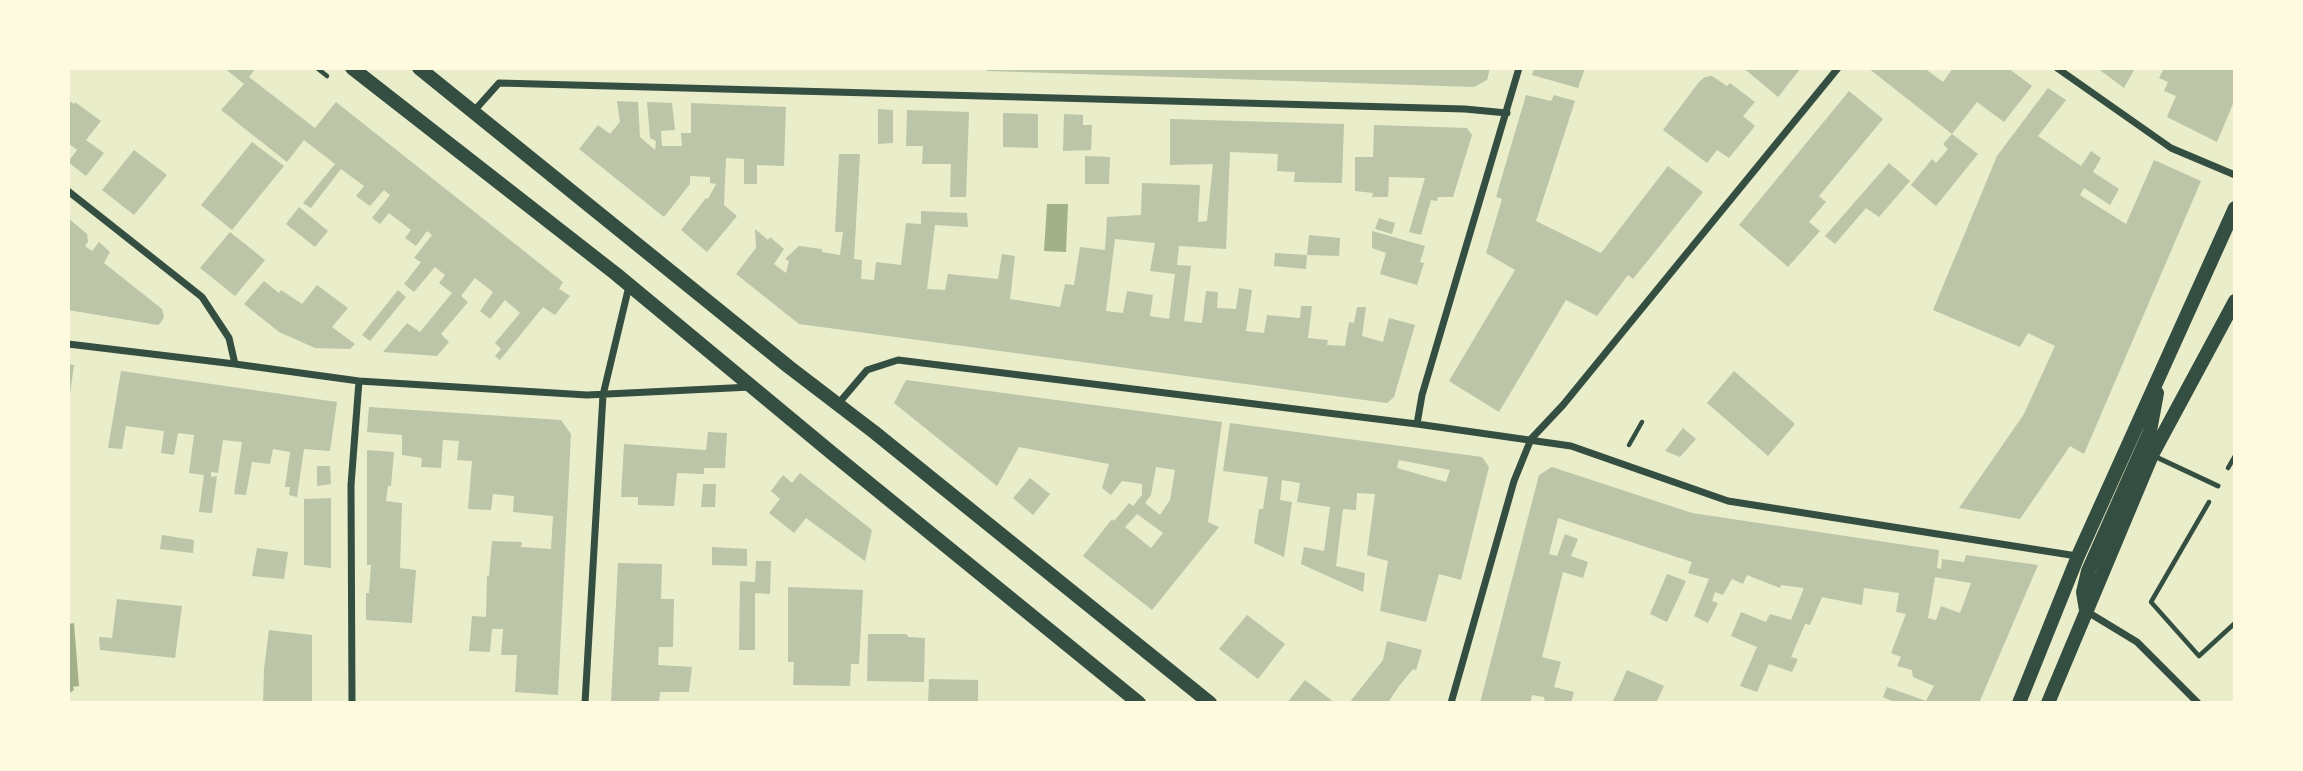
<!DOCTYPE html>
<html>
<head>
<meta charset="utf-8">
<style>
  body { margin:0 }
  #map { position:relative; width:2303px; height:771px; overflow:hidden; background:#e9edc9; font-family:"Noto Serif",serif }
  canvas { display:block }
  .frame { position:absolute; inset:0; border:70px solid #fefae0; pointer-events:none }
</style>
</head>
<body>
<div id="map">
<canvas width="2303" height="771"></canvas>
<div class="frame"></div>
</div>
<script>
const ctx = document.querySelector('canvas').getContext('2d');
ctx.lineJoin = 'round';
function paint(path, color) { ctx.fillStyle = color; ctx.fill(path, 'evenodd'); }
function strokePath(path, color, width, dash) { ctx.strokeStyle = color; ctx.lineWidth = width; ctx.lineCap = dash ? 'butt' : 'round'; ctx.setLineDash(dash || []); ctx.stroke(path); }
paint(new Path2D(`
  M1047,204H1068L1066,252L1044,251Z
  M74,623L79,686L73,687L74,690L68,694V624Z`), '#a3b18a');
paint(new Path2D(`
  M224,68H256L249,77L315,128L336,102L563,282L559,289L570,296L555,315L543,307L500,360L495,356L501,349L495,343L520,313L505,300L490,319L480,311L493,292L475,278L461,296L468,302L441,334L449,342L437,356L383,352L407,323L420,332L452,293L439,283L445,275L435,267L414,292L404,284L421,262L414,258L432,235L427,231L416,246L405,238L411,230L389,213L380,224L372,218L390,195L384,190L370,206L356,196L364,186L341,169L311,208L303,203L335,164L304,140L287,162L221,110L244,84Z
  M986,68H1490L1487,80L1474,87L1019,72L986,71Z
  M1534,68H1585L1578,88L1532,75Z
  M1740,68H1801L1778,97L1747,71Z
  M1868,68H1924L1943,82L1953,68H2008L2032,86L2004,122L1977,102L1952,134L1978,154L1936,206L1911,185L1932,159L1936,163L1948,149L1943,144L1952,134Z
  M2097,68H2135L2124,88Z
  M2164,68H2235V99L2217,142L2167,117L2176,96L2164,91L2168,82L2159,78Z
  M1712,76L1727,86L1730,83L1755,102L1743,116L1755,126L1729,158L1717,150L1707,163L1663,130L1699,82L1705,77Z
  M2048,88L2066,100L2038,136L2081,166L2091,151L2101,158L2093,172L2119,189L2110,205L2084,188L2080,195L2126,224L2154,160L2201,181L2084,454L2070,446L2020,519L1959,508L2024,414L2055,346L2028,333L2020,347L1933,310L1997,156Z
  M1849,91L1883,119L1819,196L1826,202L1809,222L1820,231L1788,267L1739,225Z
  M1526,95L1551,101L1554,95L1575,101L1536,221L1601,253L1668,166L1703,192L1633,279L1628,275L1597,316L1566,300L1499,412L1449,381L1515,270L1486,253L1502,199L1496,197Z
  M68,100L74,104L75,102L101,121L86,140L104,153L86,176L68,162L77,150L68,143Z
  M617,101L638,102L640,137L655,150L656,141L650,138L647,102L672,103L675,130L661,131L662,146H682L681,133H691V103L786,107L784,166L757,165V184H744V159L726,158L724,205L737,216L707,252L681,230L706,198L708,199L716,184L710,183V177L690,176V184L664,217L579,149L598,125L610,134L620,122Z
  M878,109L893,110V143L878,144Z
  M907,110L969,112L966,197H950L951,164H922L923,146H906Z
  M1003,113L1038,114V148L1003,147Z
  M1064,114L1083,115V125H1092L1091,150L1063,151Z
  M1170,119L1344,124L1342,183L1294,182L1295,172L1277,171L1278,154L1230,152L1226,249L1179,246L1177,265L1191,266L1184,321L1202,323L1206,291L1218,292L1217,308L1236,309L1239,288L1252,290L1246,331L1264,333L1267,315L1300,318L1301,306H1312L1308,338L1328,340L1327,345L1345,346L1349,322L1354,323L1357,307H1366L1362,336L1383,342L1389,318L1415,325L1394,397L1387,403L799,324L736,274L756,248L755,229L768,240L770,237L784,249L774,264L786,273L789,261L785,259L799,246L822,249V252L840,255L843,232H835L839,154H860L854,259L862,260L861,279L874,280L876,262L901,265L906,223L921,224V211L967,213L968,227L935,225L927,289L945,290L948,274L998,279L1002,254L1015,256L1010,299L1060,307L1065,284L1074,285L1080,247L1105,250L1107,217L1141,215L1142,183L1200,185L1198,222L1207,221L1213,164L1170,165ZM1115,239L1155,243L1150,271L1175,274L1169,319L1150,316L1153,295L1127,291L1123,313L1106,311Z
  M1374,125L1467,128L1472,135L1453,197H1438L1437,201L1431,200L1421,235L1409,232L1425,178L1389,177L1388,197H1372L1373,193L1355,191V157H1373Z
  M252,142L284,166L232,230L201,205Z
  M134,150L167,175L134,215L102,190Z
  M1085,156L1110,157L1109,184H1085Z
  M1889,163L1910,181L1879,217L1866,208L1835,244L1825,236Z
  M299,207L328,231L315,247L286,224Z
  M68,218L87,234L88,242L85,246L92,251L99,242L110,252L104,263L162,309L164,317L161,322L158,325L68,310Z
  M1379,218L1395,223L1392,234L1375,229Z
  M1372,231L1425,246L1420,262L1424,263L1417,285L1380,274L1386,253L1372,248Z
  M230,232L265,260L235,296L200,268Z
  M1309,235L1340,238L1339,256L1307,255Z
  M1275,253L1307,255L1306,269L1274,266Z
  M264,281L279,293L281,290L302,304L317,285L348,308L332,327L355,344L350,349L315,348L279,332L244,304Z
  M398,290L406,297L370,341L362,335Z
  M68,364L74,365L70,394H68Z
  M121,371L337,402L330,451L304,449L297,497L289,495L290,487H285L290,452L273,449L270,464L252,462L246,495L234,494L242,442L223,440L218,473L211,472V477L217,476L212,513L199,512L204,475L189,473L194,435L178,433L174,455L161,453L164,431L126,426L122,449L108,448Z
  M1734,371L1795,424L1768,456L1707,403Z
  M906,380L1222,422L1208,522L1219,527L1152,610L1083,556L1112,519L1114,521L1129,503L1133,506L1142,495V484L1122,481L1111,495L1102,488L1109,464L1019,447L997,486L894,403ZM1156,467L1175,470L1170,500L1160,515L1145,503L1151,495ZM1137,514L1163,533L1151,548L1125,527Z
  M369,407L561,420L571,434L558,695L515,692L517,655H501L503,629H492L490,652L469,651L472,616L486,617L487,576H489L492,541L522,542L521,547L551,549L553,516L513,512L514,496L493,494L491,510L468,509L472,461L457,460L459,441L443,440L441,468L421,467L422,458L402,455V435L367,432Z
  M1230,423L1482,457L1489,467L1461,580L1439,574L1426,622L1380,611L1388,561L1367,555L1375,494L1357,493L1356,510L1343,509L1336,566L1365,573L1363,592L1301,564L1304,547L1324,551L1330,507L1297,502L1300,483L1282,480L1280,500L1292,502L1284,557L1254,543L1259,509H1263L1268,477L1223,471ZM1399,460L1450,470L1446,482L1397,468Z
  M1683,428L1696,439L1680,457L1665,451Z
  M708,432L727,433L725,468H704V474L677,473L674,506L638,505V497H621L624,444L706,450Z
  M367,450L394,452L391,486H388L386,501L402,503L400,568L416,570L412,623L366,620V593H369L371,565H367Z
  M317,466H330L331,484L317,486Z
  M1552,467L1692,513L1939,550L1937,568L1941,569L1942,559L1964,562L1966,555L2038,565L1979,703H1897L1883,697L1887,687L1926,701L1934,686L1913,677L1912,670L1897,666L1901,657L1891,653L1906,614L1896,612L1899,593L1864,588L1862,605L1822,597L1810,625L1805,624L1791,657L1798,659L1792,672L1769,664L1757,692L1740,686L1757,647L1731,636L1741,612L1766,622L1770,614L1791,620L1804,588L1781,585L1780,588L1747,575L1743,584L1732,579L1723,595L1715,592L1712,601L1718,603L1708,623L1694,616L1709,579L1688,573L1692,562L1558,518L1549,554L1557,556L1565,534L1578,539L1571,556L1588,562L1583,578L1563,572L1542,657L1561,662L1554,687L1574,692L1571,703H1545L1544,697L1532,695L1530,703H1480L1539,475ZM1935,577L1971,583L1960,613L1941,606L1936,620L1928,618Z
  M800,473L872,530L865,561L806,518L794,533L769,513L780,499L771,491L783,475L792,483Z
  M1030,478L1050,494L1033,515L1013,498Z
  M703,484H716L715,507H701Z
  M331,498V568L304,565V499Z
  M162,535L194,540L193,553L160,549Z
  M712,547L747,549V566L712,565Z
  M257,548L288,552L284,579L252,576Z
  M756,561H771L770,594L755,593V650H739L740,581L755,582Z
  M618,563L662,564L661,599H674L673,647H659L658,665L692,667L689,692H660L659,703H611Z
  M1667,574L1686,581L1667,622L1650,614Z
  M788,587L863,590L859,664H851L850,686L793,685L794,662H788Z
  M117,599L182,606L175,658L100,650L99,637L112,638Z
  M1247,615L1285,644L1258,679L1219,649Z
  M269,630L312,635V703H263L264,669Z
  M868,634H906L909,637L925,638L924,682L867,681Z
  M1387,641L1422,650L1416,670L1413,669L1399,686L1389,701L1392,703H1349L1383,660Z
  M1627,670L1664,686L1656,703L1613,701Z
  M929,679L978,680V703H928Z
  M1305,680L1335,703H1287Z`), '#bcc5a7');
strokePath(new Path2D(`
  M317,68L327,76
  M1629,445L1642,422
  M2228,468L2235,456
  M2209,502L2151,602L2199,656L2235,623`), '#344e41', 4.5);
strokePath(new Path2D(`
  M2154,456L2218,486`), '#344e41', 5);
strokePath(new Path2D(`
  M2057,68L2171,148L2235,175
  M474,111L499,83L1465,109L1507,113
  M68,191L202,297L229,338L235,364
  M68,344L235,364L359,381L587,395L751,387
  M838,404L867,370L898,360L1417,424L1571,446L1728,501L2077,556
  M1417,424L1422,395L1519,68
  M2086,611L2137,642L2198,703
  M352,703L351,485L359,381
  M585,703L603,395L629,286
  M1451,703L1514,481L1531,439L1563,405L1838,68`), '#344e41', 7);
strokePath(new Path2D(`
  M352,68L616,274L833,454L1139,703
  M419,68L789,367L874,432L1210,703
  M2086,610L2083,592L2088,571L2150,431L2157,393
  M2019,703L2078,556L2235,208
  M2048,703L2152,455L2235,301`), '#344e41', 14);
</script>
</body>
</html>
